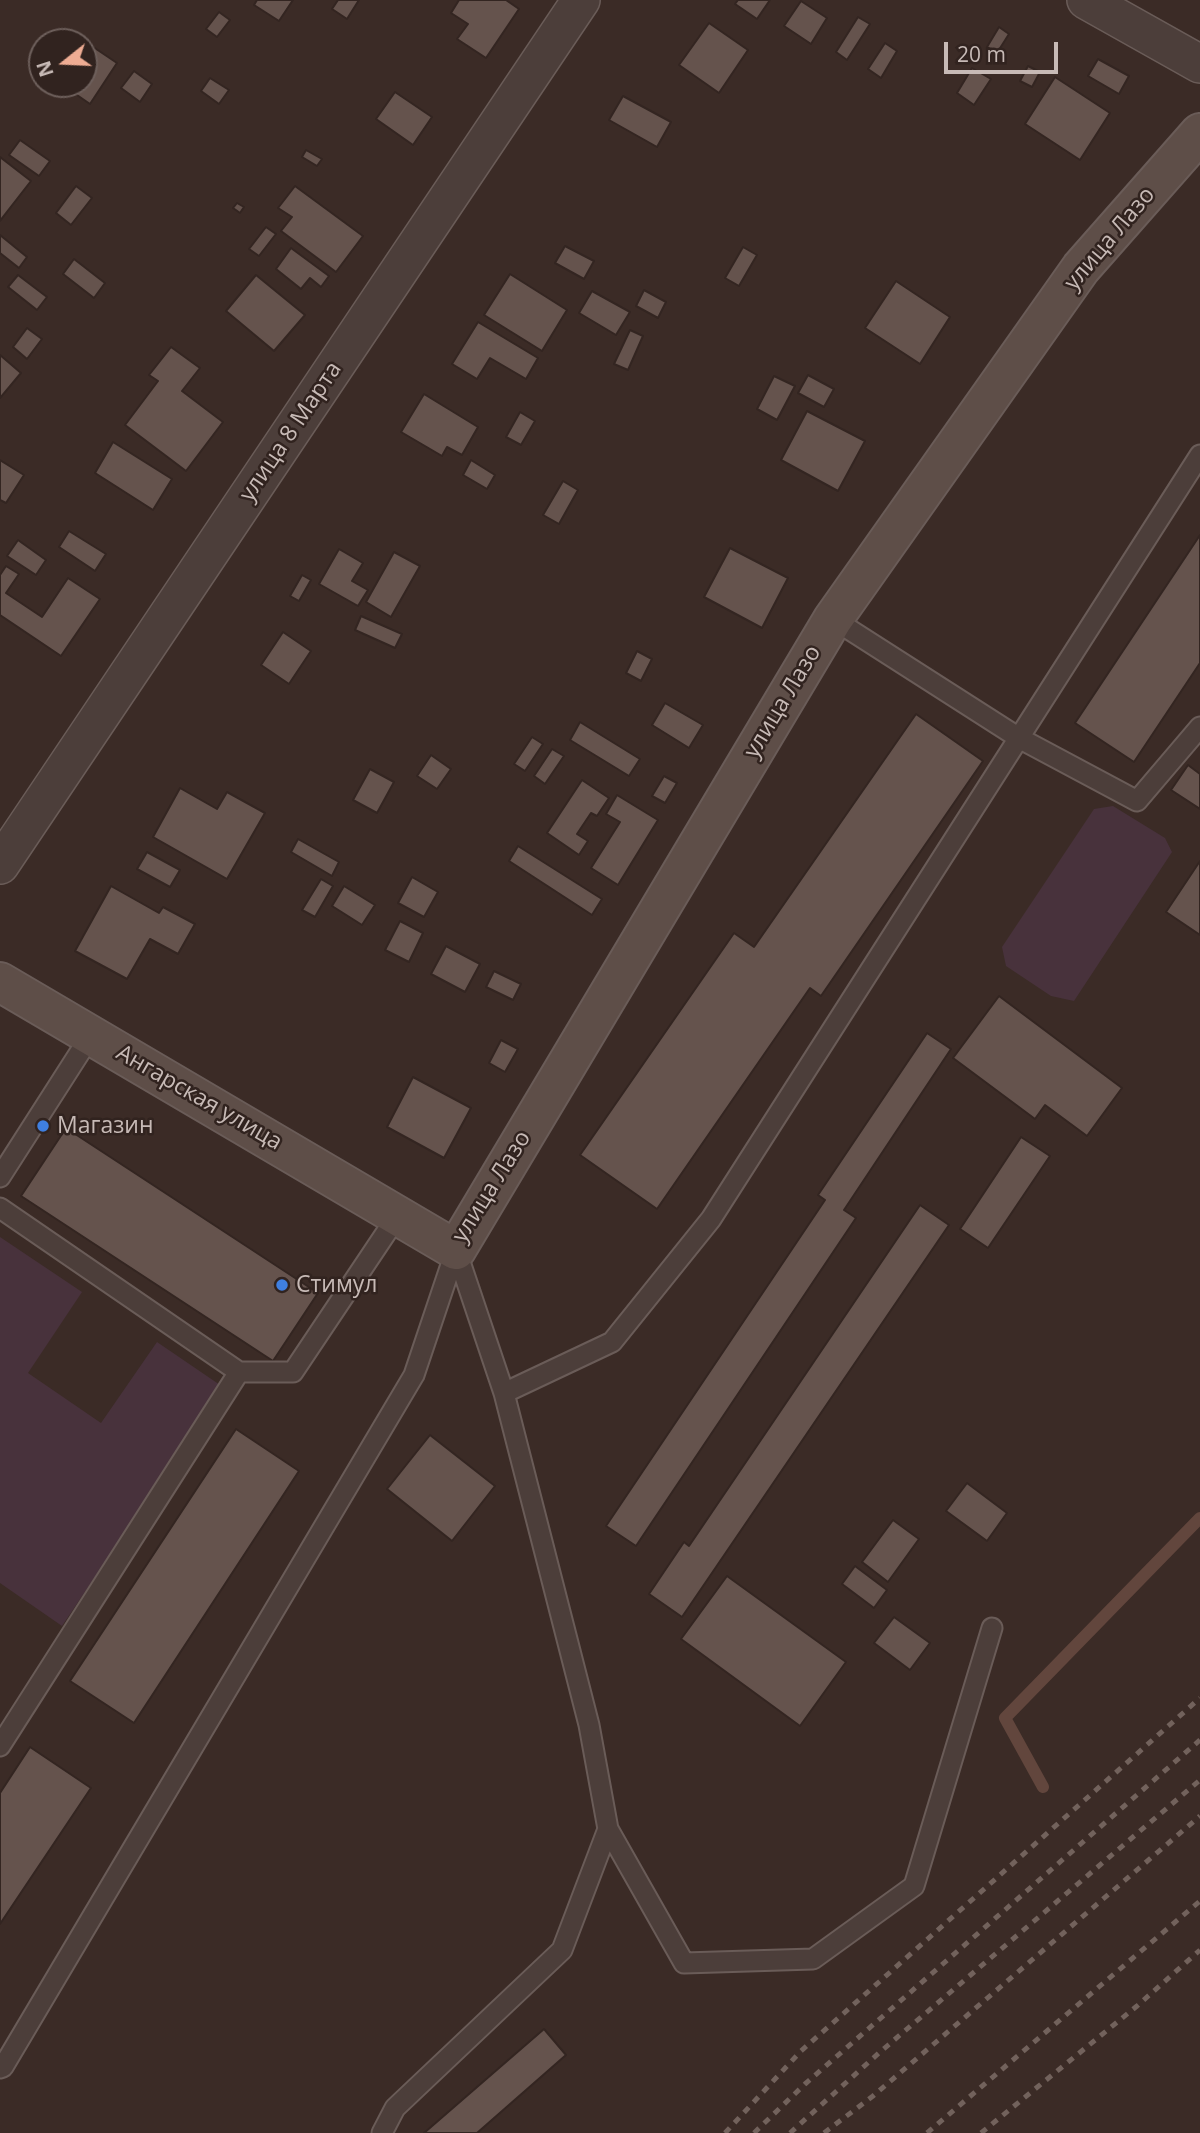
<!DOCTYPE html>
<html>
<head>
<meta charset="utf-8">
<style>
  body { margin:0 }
  #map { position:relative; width:1200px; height:2133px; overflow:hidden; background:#3b2b26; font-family:"Open Sans",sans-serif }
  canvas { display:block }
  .north { position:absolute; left:28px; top:28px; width:70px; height:70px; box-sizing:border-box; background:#31231f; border:2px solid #6d5f5b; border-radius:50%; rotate:252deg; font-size:19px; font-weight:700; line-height:28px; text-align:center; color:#c7bab6 }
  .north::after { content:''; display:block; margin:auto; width:24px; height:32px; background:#eeac93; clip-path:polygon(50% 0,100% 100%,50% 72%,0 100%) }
  .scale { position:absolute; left:944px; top:42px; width:114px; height:32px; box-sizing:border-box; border:4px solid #c7bab6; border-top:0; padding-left:9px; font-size:21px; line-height:24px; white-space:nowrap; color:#c7bab6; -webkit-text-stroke:5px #31231f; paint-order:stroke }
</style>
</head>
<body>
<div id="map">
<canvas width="1200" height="2133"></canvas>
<div class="north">N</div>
<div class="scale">20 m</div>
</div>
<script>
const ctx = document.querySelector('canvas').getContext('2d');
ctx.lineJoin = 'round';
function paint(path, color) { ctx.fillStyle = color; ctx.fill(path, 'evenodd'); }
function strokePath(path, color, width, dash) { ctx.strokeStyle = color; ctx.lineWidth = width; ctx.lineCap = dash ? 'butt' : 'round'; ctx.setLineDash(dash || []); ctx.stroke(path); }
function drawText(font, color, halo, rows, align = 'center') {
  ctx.font = font + ' "Open Sans",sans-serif'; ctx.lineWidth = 5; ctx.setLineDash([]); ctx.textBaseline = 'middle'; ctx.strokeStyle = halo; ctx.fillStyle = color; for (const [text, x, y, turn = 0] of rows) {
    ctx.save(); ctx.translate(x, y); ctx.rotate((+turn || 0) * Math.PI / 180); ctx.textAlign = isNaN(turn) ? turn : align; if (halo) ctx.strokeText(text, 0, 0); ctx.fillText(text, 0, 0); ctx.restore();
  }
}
paint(new Path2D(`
  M1113,806L1165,838L1172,852L1074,1001L1051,996L1006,966L1002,947L1094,809Z
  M0,1237L82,1292L28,1373L101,1423L157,1342L223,1387L62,1626L0,1583Z`), '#48323c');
strokePath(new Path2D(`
  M1043,1787L1005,1718L1200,1518`), '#62463d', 12);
const building = new Path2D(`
  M257,0H293L279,21L254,5Z
  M338,0H359L347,19L332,9Z
  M459,0H506L519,9L486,58L457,39L468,24L451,13Z
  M738,0H770L757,19L735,4Z
  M801,1L827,18L811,44L784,26Z
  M219,12L230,20L217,37L206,29Z
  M858,17L870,24L847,60L836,52Z
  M709,23L748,50L719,93L679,65Z
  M999,27L1009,34L997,53L987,47Z
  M68,30L117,63L90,104L61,84H84V42H60Z
  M885,43L897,51L881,78L868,69Z
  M1098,59L1129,76L1119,94L1088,76Z
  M1028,66L1040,72L1032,87L1020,81Z
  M972,68L991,79L974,105L957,93Z
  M134,71L152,84L140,102L121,88Z
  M1055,77L1110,113L1080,160L1025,124Z
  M210,78L229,90L219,104L201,91Z
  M395,92L432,117L413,145L376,119Z
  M623,96L671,122L657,147L609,120Z
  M20,140L50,161L39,176L9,155Z
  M306,150L322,159L317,166L302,157Z
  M0,157L31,181L0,221Z
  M76,186L92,198L71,225L56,213Z
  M295,186L363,236L336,272L281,231L292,217L278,208Z
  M237,203L244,207L240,213L233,208Z
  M266,227L276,234L259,256L249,249Z
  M0,235L27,257L19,268L0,253Z
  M565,246L594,261L584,279L555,263Z
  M743,247L757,255L739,286L725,278Z
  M291,248L329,276L321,287L310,278L301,289L276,269Z
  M74,259L105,283L94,298L63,274Z
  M510,274L567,310L542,351L484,315Z
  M18,275L47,297L37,310L8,287Z
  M256,275L305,315L274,351L226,311Z
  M896,281L950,317L920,364L865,328Z
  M644,290L666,302L658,318L636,306Z
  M592,291L630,312L616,335L579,313Z
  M478,322L538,358L526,379L490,358L477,379L452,364Z
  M27,328L42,339L27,359L13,347Z
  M630,330L643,336L628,370L614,364Z
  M171,347L200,368L182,391L223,422L186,471L125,425L158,381L149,375Z
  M0,355L21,373L0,398Z
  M808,375L834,389L824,407L798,393Z
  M774,376L795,386L777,420L757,409Z
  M424,394L478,427L462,455L447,447L442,456L401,432Z
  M807,411L865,441L838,491L781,460Z
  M520,412L535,421L521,445L506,437Z
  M113,442L172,479L153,510L95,473Z
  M0,460L24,475L6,503L0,500Z
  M471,460L495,475L487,489L463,475Z
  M563,481L578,490L559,524L543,515Z
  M69,531L106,554L95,571L59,547Z
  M1200,535V663L1134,762L1075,723Z
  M18,540L46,560L36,575L7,556Z
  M730,548L788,578L762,628L704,597Z
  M339,549L363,563L352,581L368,590L358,606L319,584Z
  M394,552L420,566L391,617L366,602Z
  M6,566L19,574L6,593L42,617L68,578L100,599L61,656L0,615V575Z
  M302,575L311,580L299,601L290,596Z
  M361,616L402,634L395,648L355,630Z
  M283,632L311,651L289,684L261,665Z
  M637,651L652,659L641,681L626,673Z
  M665,703L703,725L689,748L652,725Z
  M916,714L983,761L821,996L810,988L657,1209L580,1155L734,933L754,947Z
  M580,722L640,759L629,776L570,740Z
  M532,737L543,744L525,771L514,764Z
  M552,749L564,756L545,784L534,776Z
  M431,755L451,769L437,789L417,776Z
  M1188,765L1200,774V809L1171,790Z
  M370,769L394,782L377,813L353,800Z
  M664,776L677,783L665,803L652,796Z
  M582,780L609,798L597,816L591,813L577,834L588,841L579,855L547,833Z
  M180,788L217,809L227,792L265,813L227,879L153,837Z
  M617,795L658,820L618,885L591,868L620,822L606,814Z
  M298,839L339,862L332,876L291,852Z
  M518,846L602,899L592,915L509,861Z
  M147,852L180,870L170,887L137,869Z
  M1200,861V935L1166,912Z
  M412,877L438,892L424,917L398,903Z
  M321,879L333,886L315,917L302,910Z
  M111,886L159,913L163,907L195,924L178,954L150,939L127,979L75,951Z
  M344,886L375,905L362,925L332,906Z
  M400,921L423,933L409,962L385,950Z
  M446,946L480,964L465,992L431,974Z
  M494,971L521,984L513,1000L486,987Z
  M999,996L1122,1088L1087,1136L1045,1105L1035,1119L953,1058Z
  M927,1033L951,1049L844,1210L856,1218L636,1546L606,1526L825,1200L818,1195Z
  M501,1040L518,1049L505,1072L489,1063Z
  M413,1077L471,1108L444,1158L387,1127Z
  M66,1128L318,1293L273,1361L21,1196Z
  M1021,1137L1050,1156L988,1248L960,1229Z
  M920,1205L949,1225L682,1617L649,1594L684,1542L689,1546Z
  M236,1429L299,1471L134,1723L70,1681Z
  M430,1435L495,1486L452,1541L387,1489Z
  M967,1483L1007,1513L987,1541L946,1511Z
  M893,1520L919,1539L888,1582L862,1562Z
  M855,1566L887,1590L874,1608L842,1584Z
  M727,1576L846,1662L800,1726L681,1639Z
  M894,1617L930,1643L910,1670L874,1643Z
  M30,1747L91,1788L0,1924V1793Z
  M544,2029L566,2055L477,2133H424Z`);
paint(building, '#65534d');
strokePath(building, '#332521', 2);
const lane = new Path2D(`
  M833,619L1019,738L1137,801L1200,727
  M0,1177L91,1035
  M0,1208L239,1372H293L398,1215
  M504,1393L612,1342L711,1219L1200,455
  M0,1746L239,1372
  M608,1829L684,1963L813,1959L914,1886L992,1628
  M0,2068L3,2067L414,1375L456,1250
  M382,2133L395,2108L562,1950L608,1829L589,1725L504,1393L456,1250`);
const street = new Path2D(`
  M1086,0L1200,64
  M0,865L581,0`);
const secondary = new Path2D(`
  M0,982L456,1250L833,619L1081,268L1200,133`);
strokePath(lane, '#6a5c58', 23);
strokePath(street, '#6a5c58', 40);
strokePath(secondary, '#6a5c58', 42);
strokePath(lane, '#4c3e3a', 19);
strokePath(street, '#4c3e3a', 37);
strokePath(secondary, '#5e4e48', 38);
strokePath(new Path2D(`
  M725,2133L801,2051L1200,1698
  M754,2133L805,2084L1200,1740
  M790,2133L880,2052L1200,1780
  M824,2133L873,2096L1200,1816
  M927,2133L1200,1901
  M981,2133L1137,2006L1200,1950`), '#72625c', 5, [7, 7]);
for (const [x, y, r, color] of [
  [43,1126,7,"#3f7fe0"],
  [282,1285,7,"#3f7fe0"]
]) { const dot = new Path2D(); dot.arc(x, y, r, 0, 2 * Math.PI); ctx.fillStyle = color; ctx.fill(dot); strokePath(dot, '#31231f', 2.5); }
drawText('23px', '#c7bab6', '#31231f', [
  ["улица Лазо",1110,239,-50],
  ["улица 8 Марта",291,432,-56],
  ["улица Лазо",783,702,-59],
  ["Ангарская улица",199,1098,30],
  ["улица Лазо",492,1187,-58]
]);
drawText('23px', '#c7bab6', '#31231f', [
  ["Магазин",57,1126],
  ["Стимул",296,1285]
], 'left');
</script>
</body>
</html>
